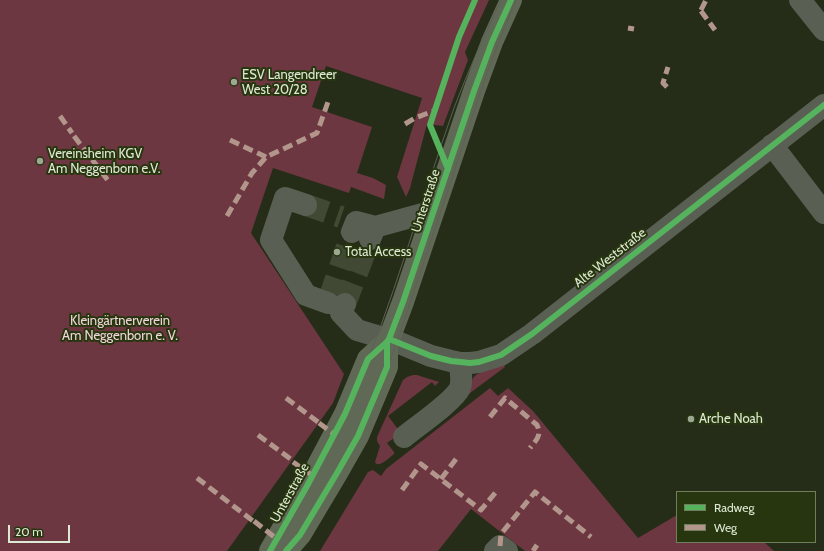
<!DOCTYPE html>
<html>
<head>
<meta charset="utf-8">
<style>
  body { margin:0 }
  #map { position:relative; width:824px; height:551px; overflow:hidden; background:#252d18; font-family:Cabin,sans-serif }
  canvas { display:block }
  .legend { position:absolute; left:676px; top:491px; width:140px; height:52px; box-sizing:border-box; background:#27360f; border:1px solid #707e5d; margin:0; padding:5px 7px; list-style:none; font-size:12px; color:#dee9d3 }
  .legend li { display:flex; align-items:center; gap:8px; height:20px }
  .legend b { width:20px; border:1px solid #707e5d }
  .scale { position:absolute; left:8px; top:525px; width:62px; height:18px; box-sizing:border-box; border:2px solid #dee9d3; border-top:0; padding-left:5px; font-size:12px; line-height:14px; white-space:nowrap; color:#dee9d3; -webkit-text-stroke:3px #27360f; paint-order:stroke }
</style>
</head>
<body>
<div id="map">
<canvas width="824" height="551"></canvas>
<ul class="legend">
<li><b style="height:5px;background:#56b35d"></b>Radweg</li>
<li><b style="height:5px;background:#b2968c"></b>Weg</li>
</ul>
<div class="scale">20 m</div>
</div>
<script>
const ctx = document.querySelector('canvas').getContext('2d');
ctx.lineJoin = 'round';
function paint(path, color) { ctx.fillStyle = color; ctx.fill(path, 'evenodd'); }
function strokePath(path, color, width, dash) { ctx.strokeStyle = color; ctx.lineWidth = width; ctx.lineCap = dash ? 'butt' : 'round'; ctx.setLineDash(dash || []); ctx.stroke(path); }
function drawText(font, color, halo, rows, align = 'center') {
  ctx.font = font + ' Cabin,sans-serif'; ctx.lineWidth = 4; ctx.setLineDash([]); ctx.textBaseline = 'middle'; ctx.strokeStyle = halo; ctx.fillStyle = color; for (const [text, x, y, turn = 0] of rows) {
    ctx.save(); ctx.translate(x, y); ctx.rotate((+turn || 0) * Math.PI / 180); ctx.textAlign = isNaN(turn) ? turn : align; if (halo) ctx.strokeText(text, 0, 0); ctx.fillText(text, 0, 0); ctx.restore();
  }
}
paint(new Path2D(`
  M0,0H489L465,52L468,60L443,126L427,124L410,188L406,197L397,177L422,98L326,66L312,107L372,127L357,173L373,178L386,185L384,199L351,187L349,193L273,168L251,233L344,374L333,403L227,551H0Z
  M504,365L505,367L466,396L473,378L477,374Z
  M413,375H417L439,382L435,386L432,382L388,416L401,433L387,443L394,452V454C390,457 381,466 377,464C376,464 375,462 375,462L380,446L377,441V437L403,380L407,377Z
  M490,388L498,396L508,388L533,411L638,538L677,515V542H764L774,551H525L471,509L438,551H320L368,472L373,470L381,476L386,469Z`), '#6c3741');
strokePath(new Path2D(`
  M306,205L341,217
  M329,299L352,232
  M345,304L370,239`), '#414934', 22, [22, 11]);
strokePath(new Path2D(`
  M800,0L824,30
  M772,145L824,213
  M306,205L285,198L271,240L306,295L328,303
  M352,232L356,222L375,227
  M370,239L375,227L433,211
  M345,304L341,313L357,330L397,342L431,356L451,361L460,363H470L479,362L501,355L532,334L824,105
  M404,437C416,427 454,401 460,388C463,380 460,371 460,363
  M495,551L500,546L507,551`), '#5a5f53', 22);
strokePath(new Path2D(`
  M270,551L307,486L345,414L368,359L387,342L389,339L403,302L474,91L492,42L511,0
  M286,551L300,535L337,473L358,436L387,367V342`), '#606856', 22);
strokePath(new Path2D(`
  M270,551C290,519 308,485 326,451C335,433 345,415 353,397C393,303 420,204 454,108C468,71 484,36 501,0
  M288,551L300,535L323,497L358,436L381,383L397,342L487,73L502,34L516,0`), '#5c6254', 1);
strokePath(new Path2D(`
  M701,10L706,0
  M701,11L715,30
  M628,28L634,29
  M667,87L663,83L668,67
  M60,116L72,133
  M405,124L415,118L436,110
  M74,136L110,183
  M230,140L266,157
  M227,216L252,173L266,157L317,133L329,99
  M286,398L318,422
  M490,417L505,398L537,425C542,436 536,440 530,448
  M319,423L334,434
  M258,435L292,460
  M293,462L313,476
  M197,478L253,521
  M441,479L456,459
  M402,490L421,464L481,510L496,492
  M254,521L277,539
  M500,546L501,534L535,492L591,537
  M533,551L537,545`), '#b2968c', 5, [10, 5]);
strokePath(new Path2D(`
  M448,169L430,125L459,37L475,0
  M389,339L431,356L451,361L470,363L479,362L501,355L532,334L824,105
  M270,551L307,486L345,414L368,359L387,342L389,339L403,302L474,91L492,42L511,0
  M286,551L300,535L337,473L358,436L387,367V342`), '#56b35d', 6);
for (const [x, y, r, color] of [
  [234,82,4,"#9da792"],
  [40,161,4,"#9da792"],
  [337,252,4,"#9da792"],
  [691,419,4,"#9da792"]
]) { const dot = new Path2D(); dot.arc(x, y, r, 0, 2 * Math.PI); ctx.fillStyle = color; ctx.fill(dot); strokePath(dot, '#27360f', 1.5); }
drawText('13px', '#dee9d3', '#27360f', [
  ["ESV Langendreer",242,75],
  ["West 20/28",242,90],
  ["Vereinsheim KGV",48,154],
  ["Am Neggenborn e.V.",48,169],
  ["Total Access",345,252],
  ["Arche Noah",699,419]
], 'left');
drawText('13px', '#dee9d3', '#27360f', [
  ["Unterstraße",426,201,-72],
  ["Alte Weststraße",610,258,-38],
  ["Unterstraße",290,493,-61]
]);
drawText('13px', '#efd5d8', '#27360f', [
  ["Kleingärtnerverein",120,321],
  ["Am Neggenborn e. V.",120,336]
]);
</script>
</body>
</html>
